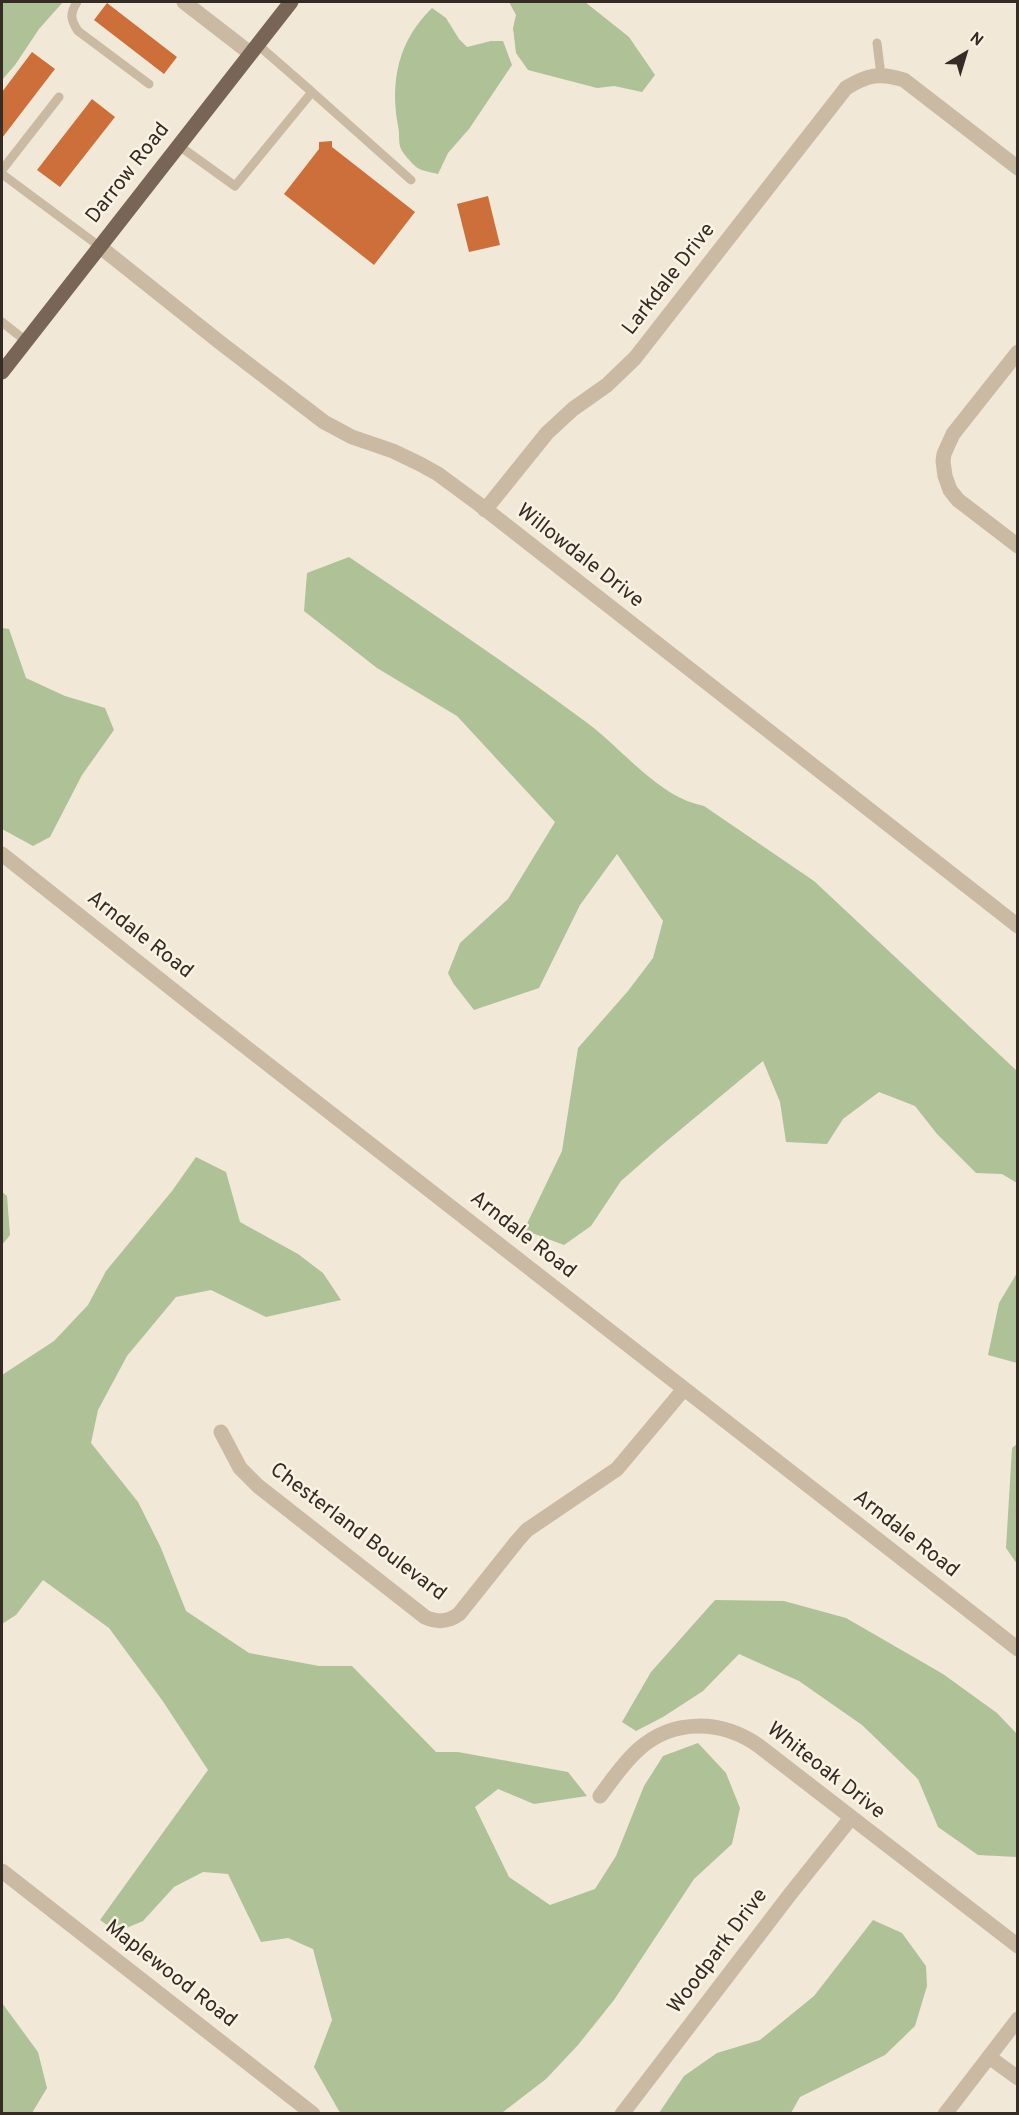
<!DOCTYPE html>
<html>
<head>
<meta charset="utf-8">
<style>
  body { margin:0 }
  #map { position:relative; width:1019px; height:2115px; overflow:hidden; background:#f2e8d7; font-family:Overpass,sans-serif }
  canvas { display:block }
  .frame { position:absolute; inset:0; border:3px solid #352c25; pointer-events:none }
  .north { position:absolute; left:935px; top:24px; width:60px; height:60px; -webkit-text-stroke:4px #faf2e3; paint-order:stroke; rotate:38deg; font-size:16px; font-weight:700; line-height:24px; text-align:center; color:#352c25 }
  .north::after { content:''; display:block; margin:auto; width:21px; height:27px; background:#352c25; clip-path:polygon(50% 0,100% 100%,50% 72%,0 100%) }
</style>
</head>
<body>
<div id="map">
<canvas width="1019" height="2115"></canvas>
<div class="frame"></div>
<div class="north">N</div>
</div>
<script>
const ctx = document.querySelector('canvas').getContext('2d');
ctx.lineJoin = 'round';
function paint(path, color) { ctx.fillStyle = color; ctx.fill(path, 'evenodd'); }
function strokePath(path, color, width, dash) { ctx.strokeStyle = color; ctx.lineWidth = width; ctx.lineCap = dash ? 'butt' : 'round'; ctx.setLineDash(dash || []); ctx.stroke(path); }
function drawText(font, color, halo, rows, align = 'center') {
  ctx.font = font + ' Overpass,sans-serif'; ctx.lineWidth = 5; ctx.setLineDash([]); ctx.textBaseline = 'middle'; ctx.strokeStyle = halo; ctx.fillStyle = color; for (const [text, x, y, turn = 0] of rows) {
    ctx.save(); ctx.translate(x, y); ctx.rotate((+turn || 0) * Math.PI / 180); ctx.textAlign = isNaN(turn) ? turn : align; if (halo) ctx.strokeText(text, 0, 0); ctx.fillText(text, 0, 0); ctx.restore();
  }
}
paint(new Path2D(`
  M2,2H63L39,29L15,65L2,80Z
  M509,2H585L629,37L655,75L642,92L614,86L597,88L528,70L516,53L513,28L516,15Z
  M432,8L446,18L459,39L467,47L491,41H503L512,65L469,129L448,153L438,174C431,172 421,171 416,167C412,163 403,154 401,149C398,143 400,133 398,126C390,81 398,41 432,8Z
  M349,557C429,611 509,665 586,722C623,749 658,797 704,806L814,881L1017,1071V1183L1002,1174L976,1173L937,1134L915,1106L879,1092L843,1119L827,1144L786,1142L780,1102L763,1061L662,1145L621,1181L591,1226L564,1245L524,1230L562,1151L578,1048L628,991L653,958L663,921L617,854L580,905L539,988L474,1010L453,983L448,973L460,943L508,899L555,822L457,716L377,668L304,611L307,573Z
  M2,628L9,629L26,678L65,696L105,708L114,730L82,775L50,837L33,846L2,829Z
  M196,1157L226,1172L240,1222L298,1254L323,1273L341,1300L266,1317L211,1290L176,1297L127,1356L98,1410L91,1443L138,1502L161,1548L186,1611L249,1653L319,1666H352L436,1752H458L568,1772L587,1796L534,1804L498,1789L475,1807L509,1877L550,1905L595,1889L616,1856L644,1786L663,1756L698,1743L726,1773L740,1808L732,1844L694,1879L614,2000L578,2045L546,2079L503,2112L343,2114L339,2111L314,2067L332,2020L313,1949L288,1938L261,1942L228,1874L203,1872L174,1887L143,1921L117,1932L100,1920L208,1770L162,1700L109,1628L43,1580L16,1615L2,1624V1375L54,1341L88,1305L106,1271L172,1191Z
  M2,1192L7,1196L10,1235L2,1245Z
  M1017,1273V1363L988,1355L999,1303Z
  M1017,1444V1564L1006,1548L1012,1448Z
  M715,1600L784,1601L846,1618L943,1674L997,1713L1017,1734V1857L978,1855L938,1827L918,1779L862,1725L799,1681L739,1654L703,1691L663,1717L636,1731L622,1722L651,1672Z
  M873,1920L902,1933L926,1966L927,1986L915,2026L885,2055L800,2097L791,2113H659L684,2076L717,2053L760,2040L814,1996Z
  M2,2003L38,2052L47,2088L32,2113H2Z`), '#aec197');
paint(new Path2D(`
  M107,3L177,57L164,74L94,20Z
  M32,52L55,69L2,138V92Z
  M92,99L115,117L60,187L37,170Z
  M332,141V147L415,212L374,265L284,194L319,149V142Z
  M488,196L500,245L469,252L457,204Z`), '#cc6f3b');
strokePath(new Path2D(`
  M77,2C70,13 70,19 78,31L149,84
  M877,43L881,75
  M312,92L411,180
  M178,145L235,186L312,92L257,44
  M2,170L59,97
  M2,174L99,246
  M2,322L26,341`), '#cab9a3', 9);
strokePath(new Path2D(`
  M184,2L250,53
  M99,246L222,344L324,422L352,437L393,451L420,464L438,474L480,505L1018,926
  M1018,352L953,434L944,454L943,461L945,476L950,490L958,500L1018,546
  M485,510L547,433L573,409L607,385L635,358L846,88C867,75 880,72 904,80L1018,168
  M2,854L197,1009L1018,1649
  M221,1432L240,1468L258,1486L425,1617C438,1623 448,1622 459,1614L518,1540L527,1530L617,1469L684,1389
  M600,1796C612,1780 624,1762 639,1749C674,1718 722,1720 759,1746L1018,1946
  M2,1871L313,2114
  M989,2057L1018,2078
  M622,2114L791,1893L851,1818
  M945,2114L1018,2019`), '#cab9a3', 15);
strokePath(new Path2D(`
  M2,372L291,2`), '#786555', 15);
drawText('21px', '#352c25', '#faf2e3', [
  ["Darrow Road",129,174,-52],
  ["Larkdale Drive",670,280,-52],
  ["Willowdale Drive",579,557,38],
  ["Arndale Road",139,936,38],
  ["Arndale Road",522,1236,38],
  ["Chesterland Boulevard",357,1533,37],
  ["Arndale Road",905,1535,38],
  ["Whiteoak Drive",825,1772,38],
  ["Woodpark Drive",719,1952,-53],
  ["Maplewood Road",170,1975,38]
]);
</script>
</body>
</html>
